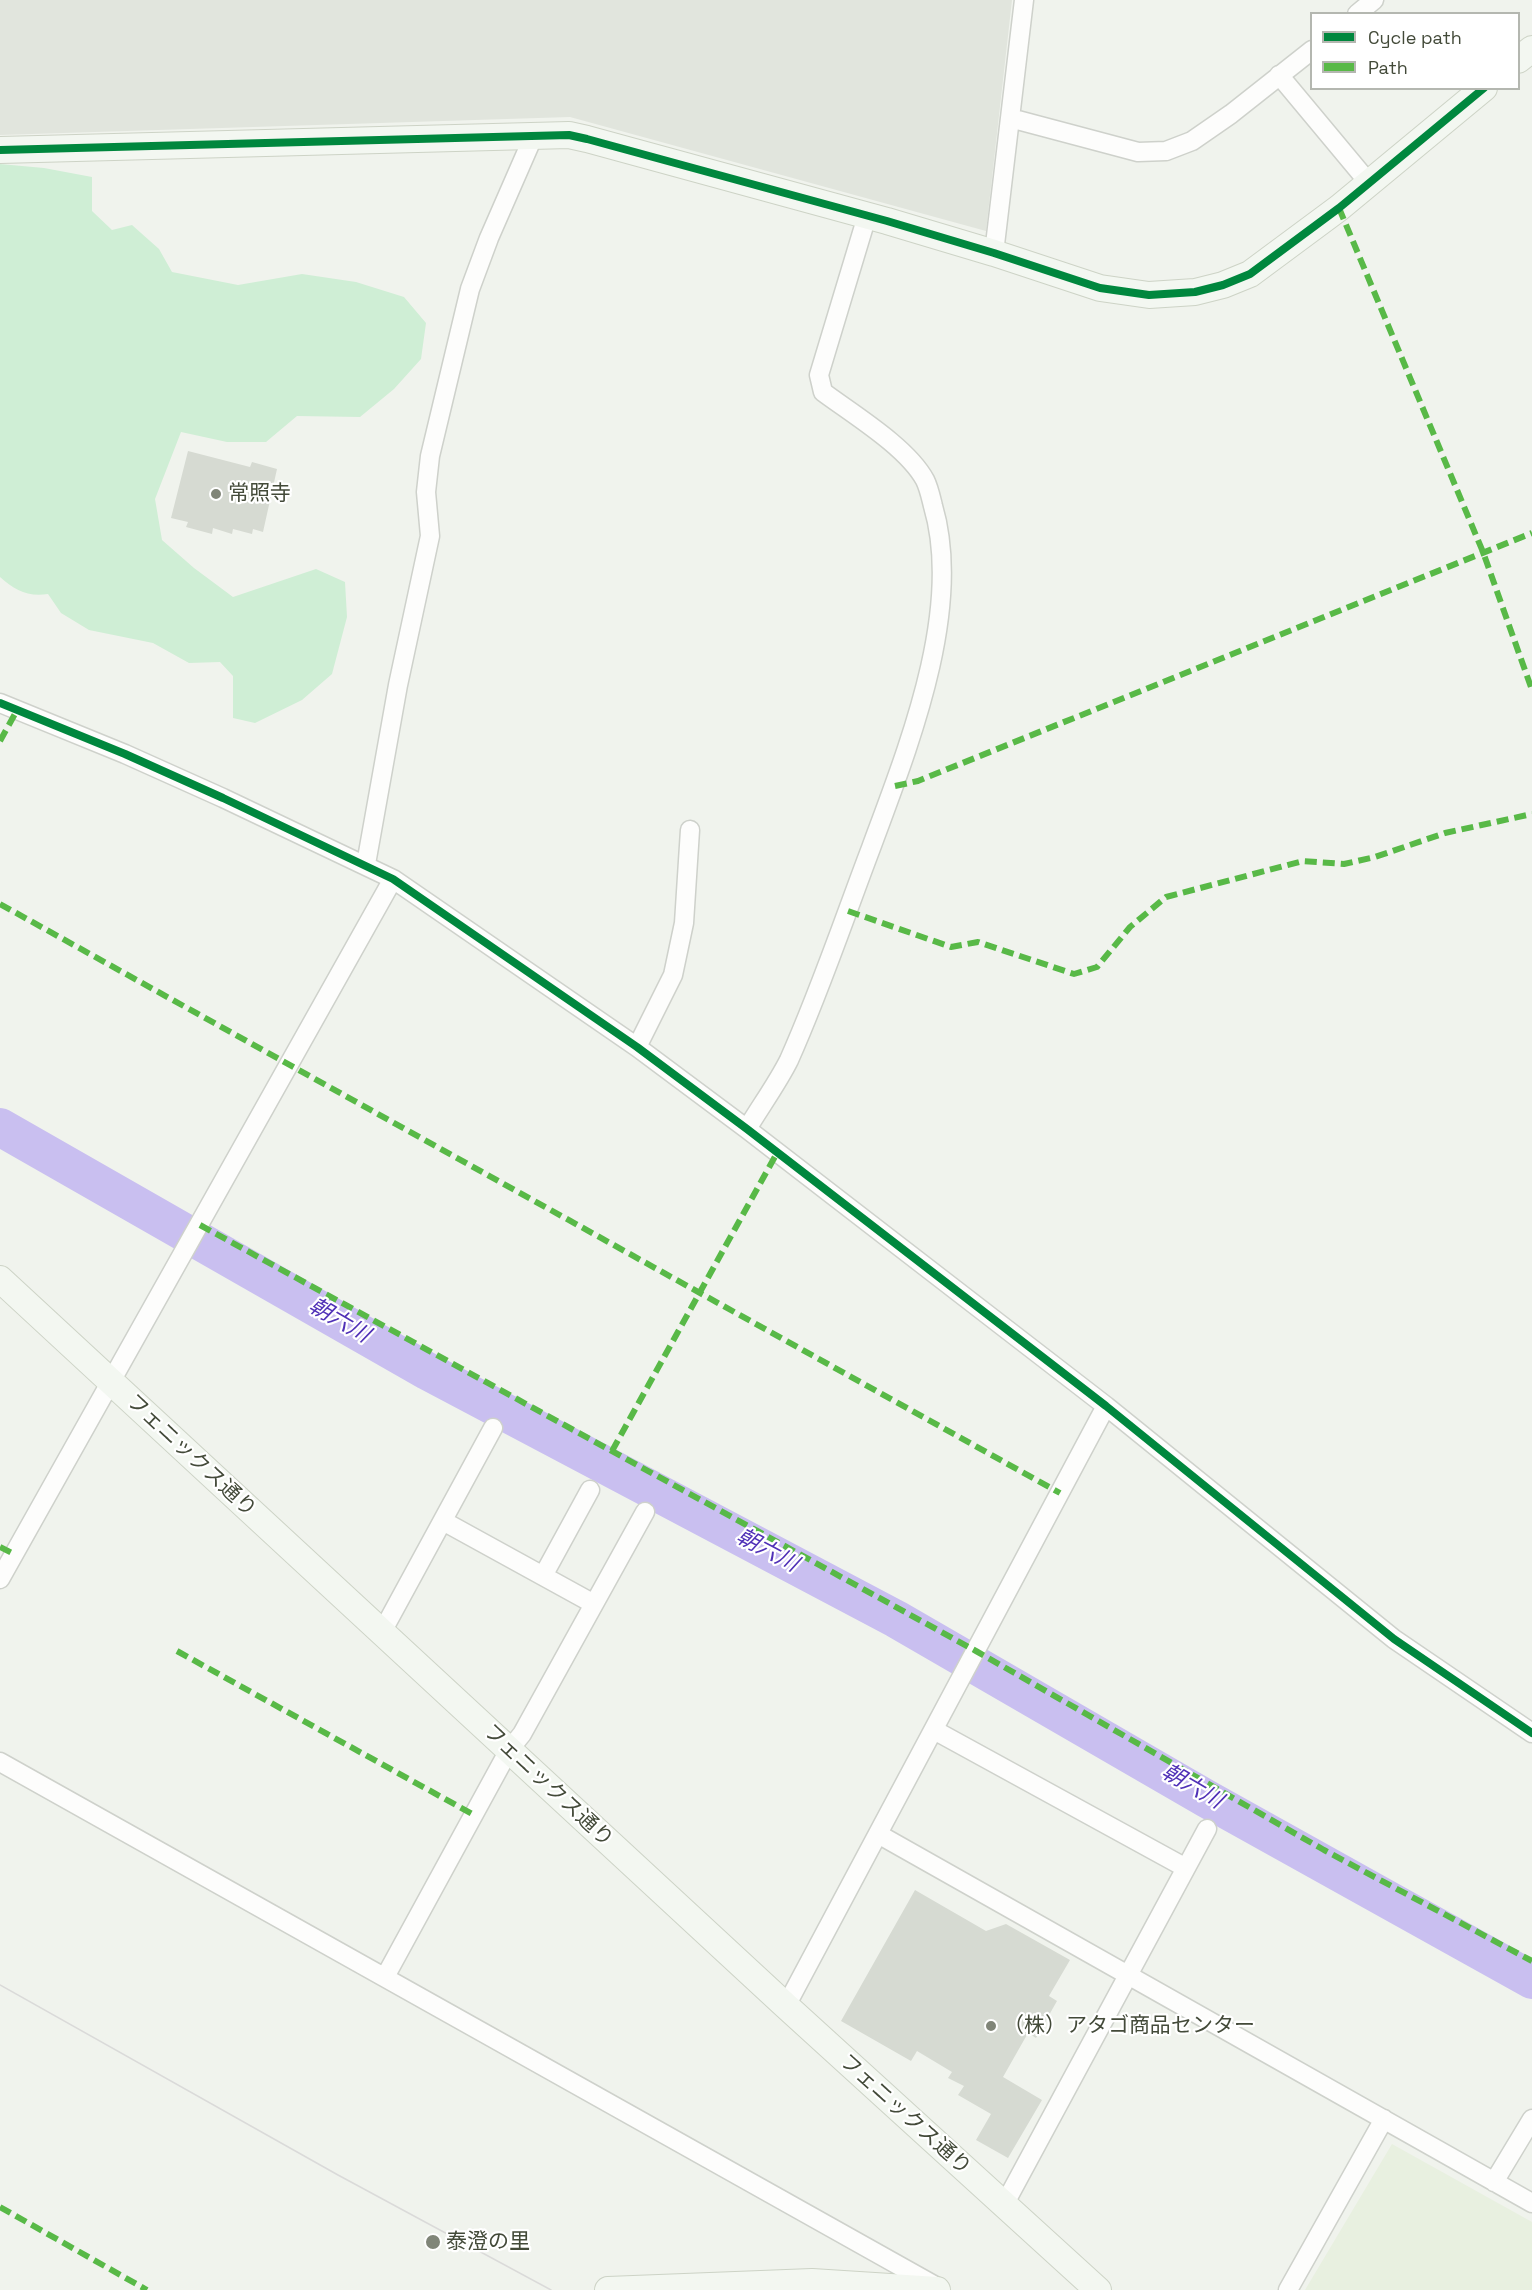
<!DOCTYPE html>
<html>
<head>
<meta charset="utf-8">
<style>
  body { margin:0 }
  #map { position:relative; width:1532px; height:2290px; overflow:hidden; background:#f0f3ed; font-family:"Space Grotesk",sans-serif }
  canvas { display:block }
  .legend { position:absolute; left:1310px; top:12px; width:210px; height:78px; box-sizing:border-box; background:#fff; border:2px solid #b4b7b0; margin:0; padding:8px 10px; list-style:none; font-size:18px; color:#434a39 }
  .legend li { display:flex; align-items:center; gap:12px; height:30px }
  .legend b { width:30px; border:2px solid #b4b7b0 }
</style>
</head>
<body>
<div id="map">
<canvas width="1532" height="2290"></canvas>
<ul class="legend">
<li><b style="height:8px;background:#00873e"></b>Cycle path</li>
<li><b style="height:8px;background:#58b947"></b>Path</li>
</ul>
</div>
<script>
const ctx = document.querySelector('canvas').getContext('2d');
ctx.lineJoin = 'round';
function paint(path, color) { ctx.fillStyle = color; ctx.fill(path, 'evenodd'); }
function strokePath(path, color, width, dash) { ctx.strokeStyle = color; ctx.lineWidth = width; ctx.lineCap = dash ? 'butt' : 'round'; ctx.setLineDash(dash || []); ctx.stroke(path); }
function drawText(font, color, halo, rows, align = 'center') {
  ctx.font = font + ' "Space Grotesk","Noto Sans JP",sans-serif'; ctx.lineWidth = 4.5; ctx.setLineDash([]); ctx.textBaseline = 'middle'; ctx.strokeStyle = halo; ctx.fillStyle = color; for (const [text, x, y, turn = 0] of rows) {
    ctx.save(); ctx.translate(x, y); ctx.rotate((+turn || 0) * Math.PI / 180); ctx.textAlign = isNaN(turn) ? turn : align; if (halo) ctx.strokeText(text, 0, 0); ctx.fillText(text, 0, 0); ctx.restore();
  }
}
paint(new Path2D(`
  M0,0H1012L986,231L570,117L0,135Z`), '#e1e5dd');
paint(new Path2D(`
  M1392,2144L1532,2222V2290H1305Z`), '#e8f0e0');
paint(new Path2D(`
  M0,164L44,168L92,177V211L112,230L132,225L159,249L172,272L238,285L302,274L356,282L404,297L426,323L421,359L394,389L360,417L297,416L266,442H227L181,432L155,499L162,540L194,568L233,597L316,569L345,582L347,617L332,674L302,700L255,723L233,718V676L220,662L189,663L153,643L89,630L61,613L48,594C27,597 15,590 0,577Z`), '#cfeed5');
strokePath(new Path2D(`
  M0,1127L427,1371L896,1619L1207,1799L1532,1980`), '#c9bff0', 38);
paint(new Path2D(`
  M188,451L250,467L252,462L277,469L263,532L253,529L252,534L233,529L232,534L213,528L212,534L186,527L188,522L171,518Z
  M915,1890L986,1931L1006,1924L1070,1960L1049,1996L1057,2001L1036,2038L1028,2033L1003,2077L1042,2100L1008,2158L976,2140L991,2114L958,2095L964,2086L948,2078L952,2072L917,2051L911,2061L841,2021Z`), '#d6dad2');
const street = new Path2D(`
  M1357,14L1374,0
  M1279,75L1369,183
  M1010,118L1138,152L1166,151L1192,141L1231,114L1312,50
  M994,253L1024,0
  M0,703L125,754L223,798L393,879L637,1047L747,1129L1106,1406L1394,1639L1532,1733
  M366,864L398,685L430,536L426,492L430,456L470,289L489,238L534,135
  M637,1047L673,975L684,923L690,830
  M747,1129C760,1107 777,1084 789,1060C820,991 844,919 871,848C907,750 964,611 933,506C931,498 929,488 925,480C907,447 854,415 823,392L819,375L867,216
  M443,1521L594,1604
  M543,1576L590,1490
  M0,1579L393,879
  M382,1632L493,1428
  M934,1730L1186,1868
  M0,1762L939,2288
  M878,1834L1532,2203
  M385,1977L509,1750L522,1734L645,1512
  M786,2006L1106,1406
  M1494,2182L1532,2119
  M1004,2205L1207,1829
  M1288,2290L1384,2119`);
const secondary = new Path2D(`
  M1518,60L1532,49
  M0,150L569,135L587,139L887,221L994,253L1100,288L1149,295L1195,292L1223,285L1250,274L1339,208L1484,88
  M0,1279L786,2006L1098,2290
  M608,2290L812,2282L937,2290`);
strokePath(street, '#ced1cb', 21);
strokePath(secondary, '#cdd3c6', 28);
strokePath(street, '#fdfdfc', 18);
strokePath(secondary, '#f3f7f1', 26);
strokePath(new Path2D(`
  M0,1985L338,2175L551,2290`), '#dadad9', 1.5);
strokePath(new Path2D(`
  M1339,208L1483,552L1532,690
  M0,741L16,712
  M895,786L918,781L1532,533
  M0,904L1060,1493
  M848,911L951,947L978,942L1074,974L1097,967L1130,927L1166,897L1303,861L1344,864L1375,857L1445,833L1532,814
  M200,1225L976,1651L1324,1850L1532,1961
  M612,1451L777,1153
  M0,1547L14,1554
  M177,1651L474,1815
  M0,2207L147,2290`), '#58b947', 6, [12, 6]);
strokePath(new Path2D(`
  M0,150L569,135L587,139L887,221L994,253L1100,288L1149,295L1195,292L1223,285L1250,274L1339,208L1484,88
  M0,703L125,754L223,798L393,879L637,1047L747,1129L1106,1406L1394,1639L1532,1733`), '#00873e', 8);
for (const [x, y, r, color] of [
  [216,494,6,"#808578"],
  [991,2026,6,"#808578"],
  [433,2242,8,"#808578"]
]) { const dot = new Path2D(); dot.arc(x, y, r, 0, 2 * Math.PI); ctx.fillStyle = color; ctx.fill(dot); strokePath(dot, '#fff', 2); }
drawText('21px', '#434a39', '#fff', [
  ["常照寺",228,494],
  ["（株）アタゴ商品センター",1003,2026],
  ["泰澄の里",446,2242]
], 'left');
drawText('21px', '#434a39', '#fff', [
  ["フェニックス通り",191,1456,43],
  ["フェニックス通り",548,1786,43],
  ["フェニックス通り",905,2115,42]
]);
drawText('italic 22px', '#5031b7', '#fff', [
  ["朝六川",339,1321,30],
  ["朝六川",767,1551,28],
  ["朝六川",1192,1787,30]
]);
</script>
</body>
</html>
